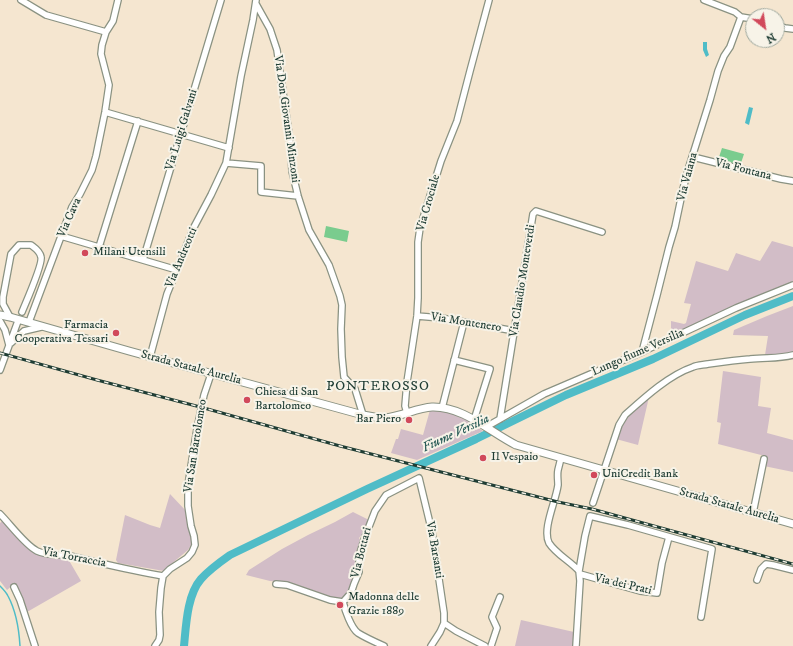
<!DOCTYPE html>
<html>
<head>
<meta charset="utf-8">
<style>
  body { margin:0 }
  #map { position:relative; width:793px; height:646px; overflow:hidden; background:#f5e6d0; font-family:"IM FELL DW Pica",serif }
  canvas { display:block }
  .north { position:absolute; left:745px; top:8px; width:40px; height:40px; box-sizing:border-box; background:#f7f3e8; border:1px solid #a1aaa0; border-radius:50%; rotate:150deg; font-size:11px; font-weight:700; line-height:16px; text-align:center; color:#1f3d34 }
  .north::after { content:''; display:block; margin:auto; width:14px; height:18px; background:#d1495b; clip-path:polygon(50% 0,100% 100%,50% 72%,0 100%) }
</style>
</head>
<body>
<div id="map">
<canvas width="793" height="646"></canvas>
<div class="north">N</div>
</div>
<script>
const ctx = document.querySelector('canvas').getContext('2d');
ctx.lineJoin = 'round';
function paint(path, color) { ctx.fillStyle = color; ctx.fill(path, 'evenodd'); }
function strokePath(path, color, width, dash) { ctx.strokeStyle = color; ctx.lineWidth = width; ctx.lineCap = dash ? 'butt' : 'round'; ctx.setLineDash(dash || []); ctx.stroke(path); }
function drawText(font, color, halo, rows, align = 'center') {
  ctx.font = font + ' "IM FELL DW Pica",serif'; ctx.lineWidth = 4; ctx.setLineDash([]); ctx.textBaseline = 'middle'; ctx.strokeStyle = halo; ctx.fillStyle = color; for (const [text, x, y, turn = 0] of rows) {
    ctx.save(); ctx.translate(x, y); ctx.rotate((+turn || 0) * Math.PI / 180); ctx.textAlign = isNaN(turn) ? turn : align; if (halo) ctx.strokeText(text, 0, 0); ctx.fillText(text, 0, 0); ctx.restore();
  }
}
paint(new Path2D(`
  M772,241L793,247V283L710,317L685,331L671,336V321L684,324L686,323L691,304L684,303L696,261L728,271L736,253L760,261Z
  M793,306V353L772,356L765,355L768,336L733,335L734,330L767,316Z
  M723,371L761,377L758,406L771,408L767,433L793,440V472L764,466L765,456L718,444L721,423L717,422Z
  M649,397L638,445L616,439L623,420Z
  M430,410L444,411L456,414L469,421L483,431L417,460L391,453L396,439H398L401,429L423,435Z
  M170,494L187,512L192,538L191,545L188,550L170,565L164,571L118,563L116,560L125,515L150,525L160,528Z
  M353,512L369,520L364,532L359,538L361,541L357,549L355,563L357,570L346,597L340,599H334L284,582L270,581L246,575L249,570L282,549L308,535L335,522Z
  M3,520L32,549L67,557L81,581L27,612L23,598L14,584L7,590L0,581V523Z
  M521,620L574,632L573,646H515Z`), '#d2bdc7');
paint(new Path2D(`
  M722,148L744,154L740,166L718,160Z
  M326,226L349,231L347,242L324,237Z`), '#7acc8e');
paint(new Path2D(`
  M703,42H707V49L709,55L706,57L703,50Z
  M749,107L753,108L749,125L745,123Z`), '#4fbcc7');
strokePath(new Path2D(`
  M0,586C3,589 6,592 8,596C16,611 19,629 20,646`), '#4fbcc7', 1.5);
strokePath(new Path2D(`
  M184,646C186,626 187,595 201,579C209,570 220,562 230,555L367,489L476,439L566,395L653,359L745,315L793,296`), '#4fbcc7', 8);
const minor = new Path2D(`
  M21,0L46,15L106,32
  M704,0L735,12L741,17
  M256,4L270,29L277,50L291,149L292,171L298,196L309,230L329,265L340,296L342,305L341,329L342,357L344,377L355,389L363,415
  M777,26L785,28L793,29
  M105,112L229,148
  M693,157L781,179L793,181
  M226,163L261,166V192L298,196
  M61,236L177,270
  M99,247L138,121
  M143,260L221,0
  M417,316L441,318L515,331
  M10,317L3,304V297L11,254L19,245H31C35,248 40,251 41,257C43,264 26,302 22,312
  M0,321L5,330L9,345
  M29,322L72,207L80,194L92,170L96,156L105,112L109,85L101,54L102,45L106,32L113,21L118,0
  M11,343L24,331L41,327
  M642,352L657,295L669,247L675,227L683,189L688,170L710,100L718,71L724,56L730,47L741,17L753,19
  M150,357L167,294L194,227L211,195L226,163L241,76L253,20L256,0
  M454,360L490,369L474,420
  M0,370L18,321
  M442,408L464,322
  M407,413L405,406L407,382L417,316L418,298V242L420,228L441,161L457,121L470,71L489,0
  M500,419L533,214L536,211L602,232
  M486,427L544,394L642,352L736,308L793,285
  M561,458C560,462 559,466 558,470C557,475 558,480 558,485C556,501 542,529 549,543C556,554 570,561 579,571
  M593,503L619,425L625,415C644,398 669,375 693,367C697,365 703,365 708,364C722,362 736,360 750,359C765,357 779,359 793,355
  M753,513L764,459
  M0,514C10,524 25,545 37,551C47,556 59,554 70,556C101,563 132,571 163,576
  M580,574L640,591L657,593L662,563L669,537
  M757,580L761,569L766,564L773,565L793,570
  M276,584L287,585L330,600L343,602
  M14,587L20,600L35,646
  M444,623L456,631L485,646
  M155,646L159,640L160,635L159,612L161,588L163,576L170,569L187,558L192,552L195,545L194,536L191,526L188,506V485L197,429L204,395L211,374
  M384,646C375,642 366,638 358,633C351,628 345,610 343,602L351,593L354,584L359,572V556L365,537L375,511L386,495L419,478L432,532L444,613V623L440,632L431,646
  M491,646L497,628L492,617L500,597
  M576,646L580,581L579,571L585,536L590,516L628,525L712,549L701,617`);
const major = new Path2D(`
  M0,315L10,317L129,351L363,415C370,416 377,418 384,418C401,417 416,408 432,407C463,406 490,432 516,445L793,524`);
strokePath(minor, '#8a9282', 8);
strokePath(major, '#8a9282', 9);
strokePath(minor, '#fff', 5.5);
strokePath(major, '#fff', 7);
const rail = new Path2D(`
  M0,353L97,380L204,408L340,446L558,502L592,509L793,564`);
strokePath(rail, '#1f3d34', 3);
strokePath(rail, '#f7f3e8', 1.5, [4.5]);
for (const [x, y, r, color] of [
  [85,253,4,"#d1495b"],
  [116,333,4,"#d1495b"],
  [247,400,4,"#d1495b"],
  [409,420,4,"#d1495b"],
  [483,458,4,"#d1495b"],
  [594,475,4,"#d1495b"],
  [340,605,4,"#d1495b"]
]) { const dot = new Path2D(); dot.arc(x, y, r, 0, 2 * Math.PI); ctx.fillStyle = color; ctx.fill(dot); strokePath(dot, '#f7f3e8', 1.5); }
drawText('12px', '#1f3d34', '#f7f3e8', [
  ["Via Don Giovanni Minzoni",286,119,82],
  ["Via Luigi Galvani",182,130,-73],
  ["Via Fontana",743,170,14],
  ["Via Vaiana",688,177,-75],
  ["Via Crociale",429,203,-74],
  ["Via Cava",70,218,-66],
  ["Via Andreotti",182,258,-67],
  ["Via Claudio Monteverdi",523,281,-81],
  ["Via Montenero",466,323,9],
  ["Lungo fiume Versilia",638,353,-24],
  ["Strada Statale Aurelia",191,368,15],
  ["Via San Bartolomeo",196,446,-81],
  ["Strada Statale Aurelia",729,506,16],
  ["Via Barsanti",434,550,80],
  ["Via Bottari",362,553,-76],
  ["Via Torraccia",74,558,11],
  ["Via dei Prati",623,585,13]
]);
drawText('12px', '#1f3d34', '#f7f3e8', [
  ["Milani Utensili",93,253],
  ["Farmacia",108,326,"right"],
  ["Cooperativa Tessari",108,340,"right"],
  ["Chiesa di San",255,393],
  ["Bartolomeo",255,407],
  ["Bar Piero",401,420,"right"],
  ["Il Vespaio",491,458],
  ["UniCredit Bank",602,475],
  ["Madonna delle",348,598],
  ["Grazie 1889",348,612]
], 'left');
drawText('italic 13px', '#2b5d59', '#f7f3e8', [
  ["Fiume Versilia",456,434,-25]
]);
ctx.letterSpacing = '1px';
drawText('14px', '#1f3d34', '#f7f3e8', [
  ["PONTEROSSO",378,387]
]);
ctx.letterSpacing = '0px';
</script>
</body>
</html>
